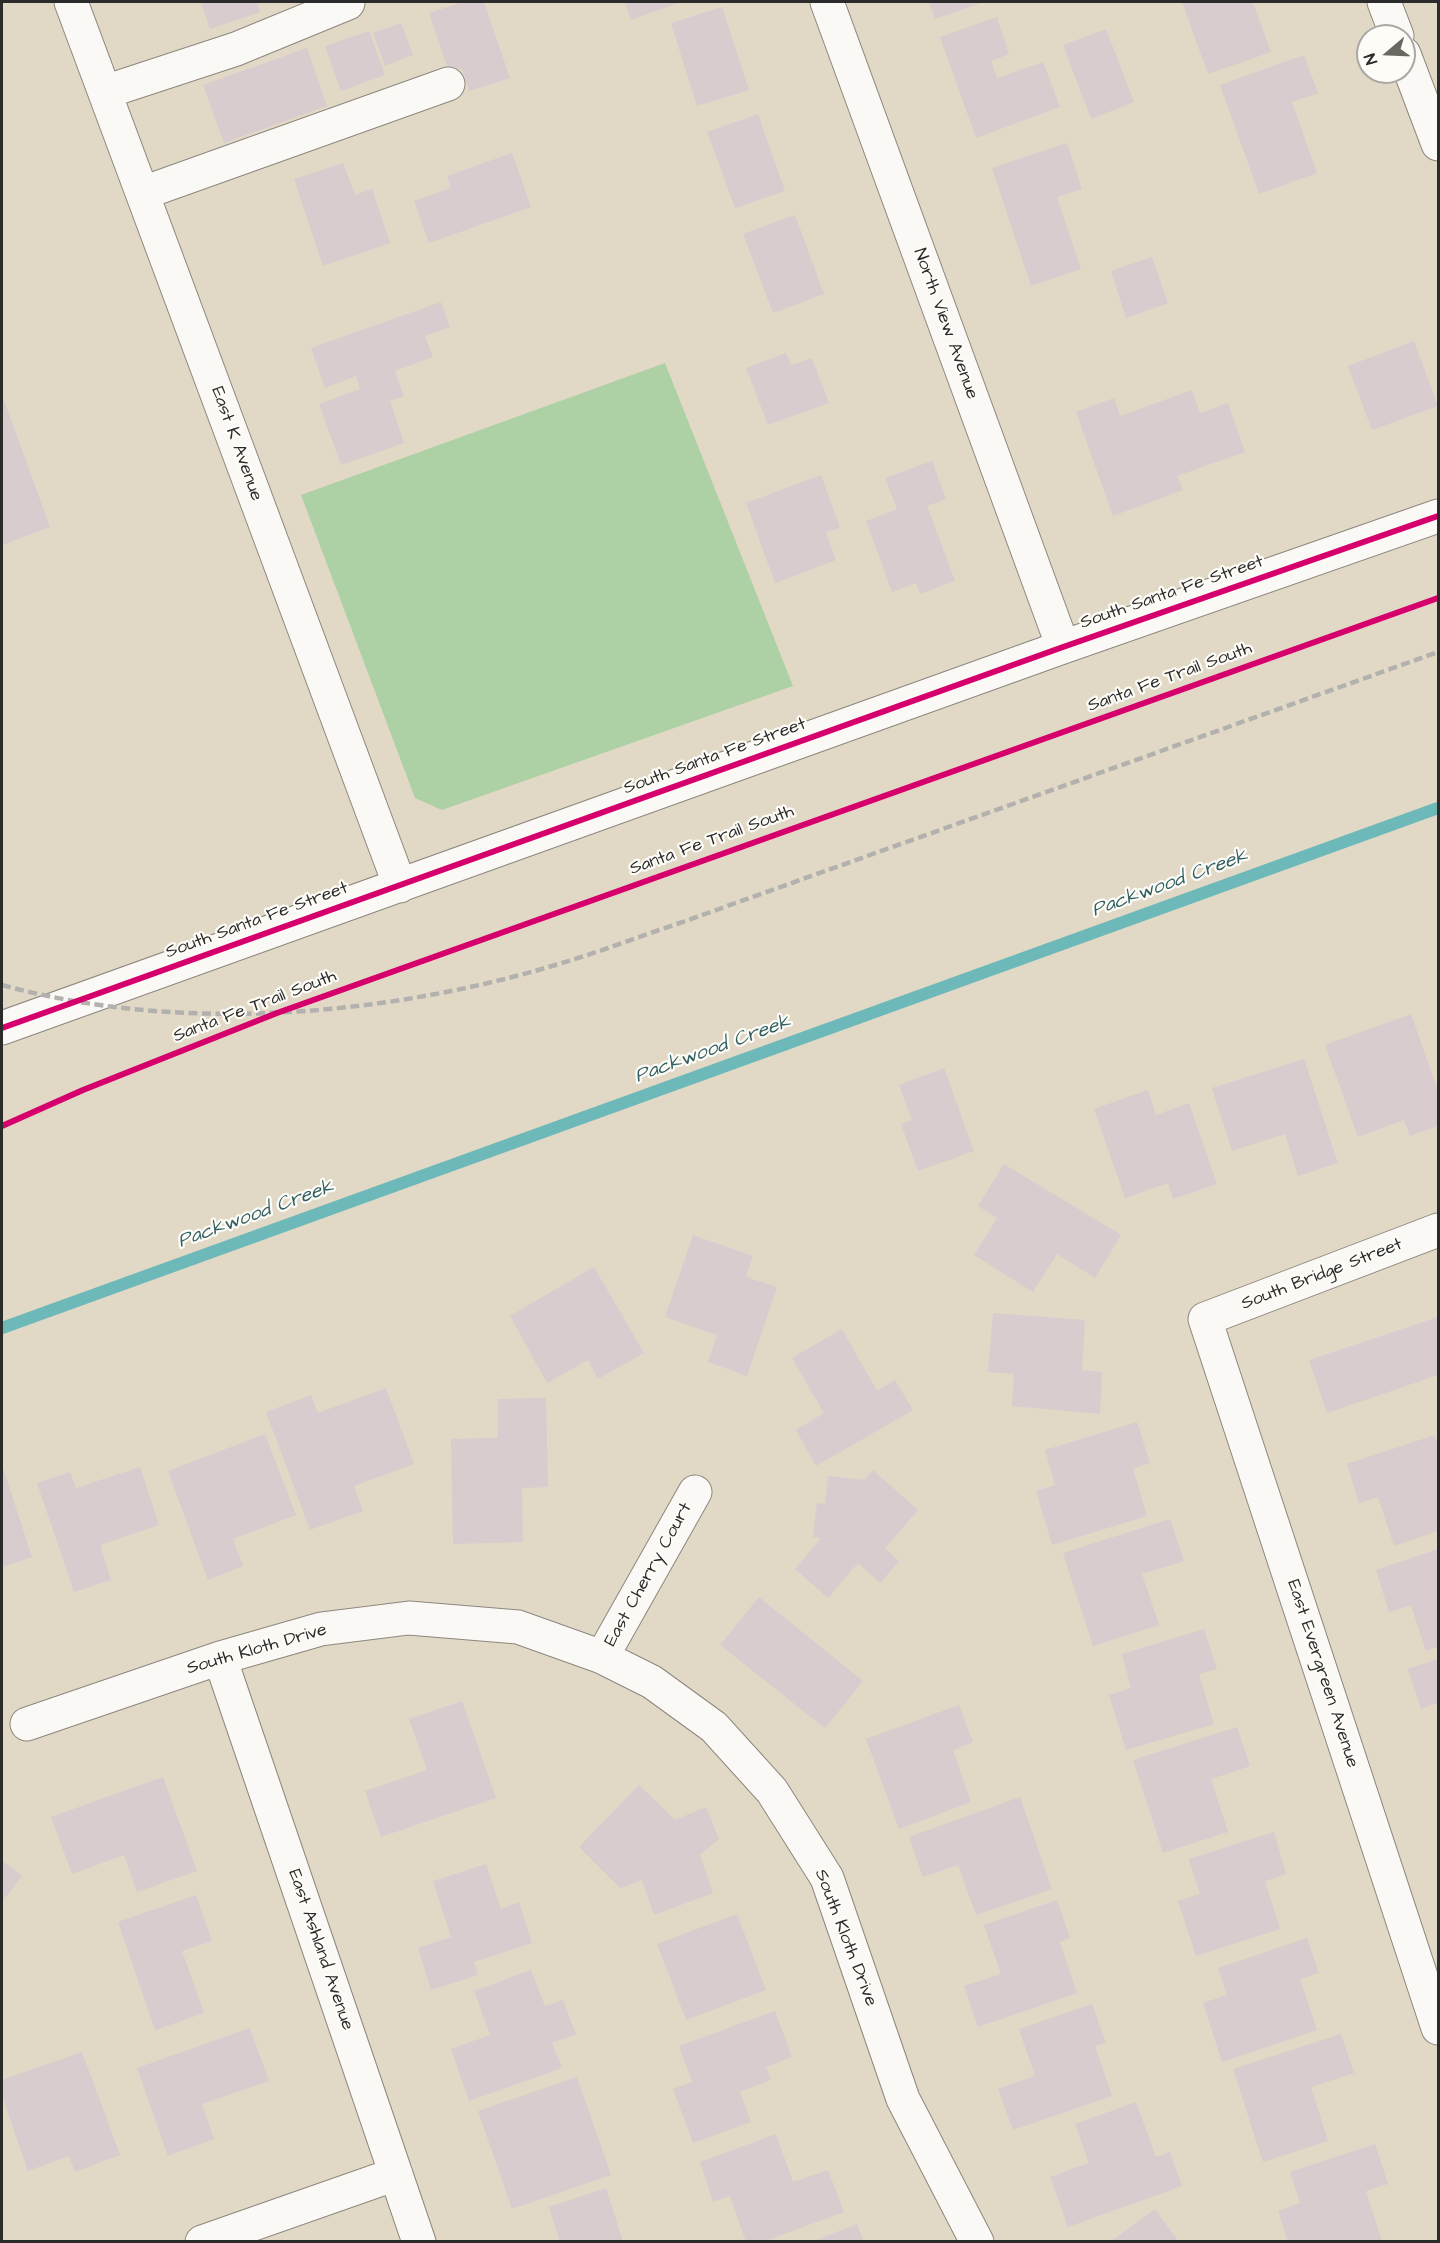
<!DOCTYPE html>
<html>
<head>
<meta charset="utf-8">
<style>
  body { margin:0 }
  #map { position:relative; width:1440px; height:2243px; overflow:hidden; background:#e2d8c6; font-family:"Architects Daughter",sans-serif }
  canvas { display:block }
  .frame { position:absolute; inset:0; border:3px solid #2b2b2b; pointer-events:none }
  .north { position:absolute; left:1356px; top:24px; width:60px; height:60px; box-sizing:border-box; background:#fdfcf7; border:2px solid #a9a8a5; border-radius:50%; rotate:251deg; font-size:16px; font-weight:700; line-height:24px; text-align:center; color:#2b2b2b }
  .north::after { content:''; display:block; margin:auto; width:21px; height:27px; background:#6b6861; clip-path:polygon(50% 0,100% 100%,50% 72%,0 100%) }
</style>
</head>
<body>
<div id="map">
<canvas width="1440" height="2243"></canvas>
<div class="frame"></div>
<div class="north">N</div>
</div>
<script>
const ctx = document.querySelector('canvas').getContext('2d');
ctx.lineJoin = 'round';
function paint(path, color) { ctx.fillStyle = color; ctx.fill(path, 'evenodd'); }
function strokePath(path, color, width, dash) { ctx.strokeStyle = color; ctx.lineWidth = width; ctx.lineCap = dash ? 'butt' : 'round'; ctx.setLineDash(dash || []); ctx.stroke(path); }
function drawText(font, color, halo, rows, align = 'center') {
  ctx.font = font + ' "Architects Daughter",sans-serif'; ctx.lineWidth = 4.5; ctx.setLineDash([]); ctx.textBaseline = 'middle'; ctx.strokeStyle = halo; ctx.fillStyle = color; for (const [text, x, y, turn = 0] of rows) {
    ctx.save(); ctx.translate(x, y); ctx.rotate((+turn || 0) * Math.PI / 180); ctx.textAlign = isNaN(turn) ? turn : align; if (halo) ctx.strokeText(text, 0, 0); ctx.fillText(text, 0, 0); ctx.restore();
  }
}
paint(new Path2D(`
  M665,363L793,686L442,810L415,798L301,495Z`), '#add1a4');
strokePath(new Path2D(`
  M2,1328L1438,808`), '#6db9b9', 12);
paint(new Path2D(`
  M201,2H257L260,12L210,29Z
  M463,2H484L510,78L469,91L462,68L449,72L429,13Z
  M625,2H681L631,20Z
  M929,2H984L935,19Z
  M1182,2H1253L1271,52L1208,74Z
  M722,7L749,90L697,106L671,23Z
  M997,17L1009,54L991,61L997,78L1043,62L1060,107L976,138L940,37Z
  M401,23L413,55L385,66L373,33Z
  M1106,29L1134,102L1091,119L1063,45Z
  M369,31L385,75L341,91L325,46Z
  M307,48L327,106L224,143L203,85Z
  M1304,55L1318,93L1292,102L1317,173L1259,194L1220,85Z
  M758,114L785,191L735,208L707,132Z
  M1067,143L1082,189L1057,197L1081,269L1031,286L992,168Z
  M512,153L531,207L429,243L414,201L451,188L447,176Z
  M343,163L355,195L372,189L390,243L323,266L294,179Z
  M795,215L824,294L773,313L743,234Z
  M1152,257L1168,303L1126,318L1111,271Z
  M441,302L450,327L425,336L433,357L395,371L404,396L390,401L404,443L341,465L319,404L360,389L356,376L325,388L311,348Z
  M1414,341L1438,406L1372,430L1348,366Z
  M786,353L791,365L812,358L829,403L768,425L746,368Z
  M1192,390L1200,413L1228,403L1245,452L1177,476L1183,490L1113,516L1076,412L1114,398L1120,416Z
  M2,395L50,527L2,545Z
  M932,461L946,499L927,506L955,581L920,594L916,583L892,592L866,521L897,509L885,478Z
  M821,475L840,528L826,532L836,560L775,583L746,503Z
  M1411,1014L1438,1091V1126L1410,1136L1404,1120L1358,1137L1325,1045Z
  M1304,1059L1338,1163L1298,1176L1285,1134L1232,1151L1212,1088Z
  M944,1068L974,1151L918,1171L901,1124L912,1120L899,1085Z
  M1148,1090L1156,1115L1189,1103L1217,1184L1173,1199L1168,1183L1125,1198L1094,1109Z
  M1004,1164L1121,1235L1095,1278L1057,1254L1033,1292L974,1255L997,1218L978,1206Z
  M693,1235L753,1256L746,1277L777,1287L747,1376L708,1362L717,1335L665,1317Z
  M594,1267L644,1353L598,1379L588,1360L547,1383L510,1316Z
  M993,1313L1085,1320L1082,1370L1102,1372L1100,1414L1012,1406L1014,1374L988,1372Z
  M1438,1317V1375L1327,1413L1309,1360Z
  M842,1329L877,1391L895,1380L913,1410L816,1466L796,1430L824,1413L792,1358Z
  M386,1388L414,1464L354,1486L363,1511L310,1530L266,1412L311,1395L318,1413Z
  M546,1398L548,1487L522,1488L523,1542L453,1544L451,1439L498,1438V1399Z
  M1137,1422L1150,1463L1133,1469L1147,1516L1052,1545L1036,1491L1055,1485L1045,1450Z
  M265,1434L296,1515L233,1539L243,1566L208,1580L168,1471Z
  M1435,1435L1438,1446V1531L1394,1546L1378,1497L1359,1503L1347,1464Z
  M2,1465L32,1557L2,1567Z
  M140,1467L159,1525L100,1545L111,1580L74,1592L37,1483L70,1472L76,1488Z
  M873,1470L918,1510L885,1548L899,1561L880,1583L858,1563L828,1598L795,1569L821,1538L813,1537L817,1503L825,1504L828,1476L864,1480Z
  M1170,1519L1184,1561L1142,1574L1159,1625L1093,1646L1063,1553Z
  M1438,1549V1647L1426,1651L1411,1605L1389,1612L1376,1570Z
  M759,1597L863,1681L825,1728L720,1645Z
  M1204,1629L1217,1669L1199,1674L1214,1724L1126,1750L1109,1695L1131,1688L1122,1654Z
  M1438,1659V1703L1421,1709L1408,1669Z
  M462,1701L496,1798L381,1837L365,1791L427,1770L409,1719Z
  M959,1705L973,1742L953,1750L971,1802L899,1829L866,1739Z
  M1237,1727L1250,1766L1211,1779L1228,1832L1163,1853L1133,1760Z
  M163,1777L197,1871L137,1892L124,1855L72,1874L51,1817Z
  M639,1785L675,1820L706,1807L719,1839L700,1855L713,1893L654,1915L642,1880L620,1888L579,1847Z
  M1020,1797L1052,1889L976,1915L958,1865L923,1877L909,1837Z
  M1274,1832L1286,1874L1265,1881L1280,1929L1196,1956L1178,1901L1200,1894L1189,1859Z
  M2,1860L22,1876L2,1902Z
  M486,1864L501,1909L519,1902L532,1943L474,1962L478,1975L431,1990L418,1948L451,1937L433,1881Z
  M196,1895L212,1941L182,1951L204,2013L155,2030L118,1922Z
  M1057,1900L1070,1938L1060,1942L1077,1993L978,2027L964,1986L1001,1974L984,1925Z
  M737,1914L766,1990L686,2020L657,1944Z
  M1307,1938L1319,1973L1300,1979L1317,2030L1222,2062L1203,2003L1227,1995L1218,1968Z
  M531,1970L545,2006L563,2000L576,2034L552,2043L562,2068L469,2101L451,2049L490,2035L474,1991Z
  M1092,2004L1106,2043L1095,2046L1112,2096L1013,2130L998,2089L1035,2076L1019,2029Z
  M775,2011L792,2057L766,2067L771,2080L740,2092L751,2122L693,2143L673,2089L692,2082L679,2046Z
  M250,2028L269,2081L202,2104L214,2139L168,2156L137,2068Z
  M1341,2034L1354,2073L1311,2087L1328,2141L1263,2162L1233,2069Z
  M82,2052L120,2155L75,2172L69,2156L28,2171L2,2096V2080Z
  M577,2077L611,2175L512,2209L478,2111Z
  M1136,2102L1156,2157L1170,2152L1182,2186L1068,2227L1050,2177L1089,2163L1075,2124Z
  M776,2134L793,2182L828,2170L844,2212L762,2242H746L730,2196L713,2202L700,2162Z
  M1375,2144L1388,2184L1366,2191L1382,2241L1288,2242L1278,2211L1300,2203L1290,2172Z
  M606,2188L623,2242H560L549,2207Z
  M1155,2209L1179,2242H1110Z
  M857,2224L864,2242H814V2241Z`), '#d8cccf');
const minor = new Path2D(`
  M71,2L400,886
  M827,2L1063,647
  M1384,2L1397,36
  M1404,54L1438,144
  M105,92L236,49L348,3
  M143,193L448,84
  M2,1028L1063,647L1438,516
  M1438,1230L1205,1319L1438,2028
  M602,1657L695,1492
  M220,1658L419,2242
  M27,1724L220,1658L321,1629L409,1618L518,1627L602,1657L652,1682L714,1727L772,1791L827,1878L903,2099L977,2242
  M202,2242L396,2174`);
strokePath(minor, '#8c877e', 35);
strokePath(minor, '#fbf9f6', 33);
strokePath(new Path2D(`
  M2,985C176,1033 380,1017 552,966C594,954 635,938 677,924L1438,652`), '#b2b1ae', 4.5, [9, 4.5]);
strokePath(new Path2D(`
  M2,1028L1063,647L1438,516
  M2,1126L83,1090L277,1013L1438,598`), '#d6006c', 6);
drawText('18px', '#2b2b2b', '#fdfcf7', [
  ["North View Avenue",945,324,70],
  ["East K Avenue",236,444,70],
  ["South Santa Fe Street",1172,593,-19],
  ["Santa Fe Trail South",1170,678,-20],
  ["South Santa Fe Street",715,757,-20],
  ["Santa Fe Trail South",712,841,-20],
  ["South Santa Fe Street",257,921,-20],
  ["Santa Fe Trail South",255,1007,-21],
  ["South Bridge Street",1322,1275,-21],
  ["East Cherry Court",649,1575,-61],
  ["South Kloth Drive",257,1650,-16],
  ["East Evergreen Avenue",1322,1674,72],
  ["South Kloth Drive",845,1938,69],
  ["East Ashland Avenue",320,1950,71]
]);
drawText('italic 20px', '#315f62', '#fdfcf7', [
  ["Packwood Creek",1170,884,-20],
  ["Packwood Creek",713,1050,-20],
  ["Packwood Creek",256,1215,-20]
]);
</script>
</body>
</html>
